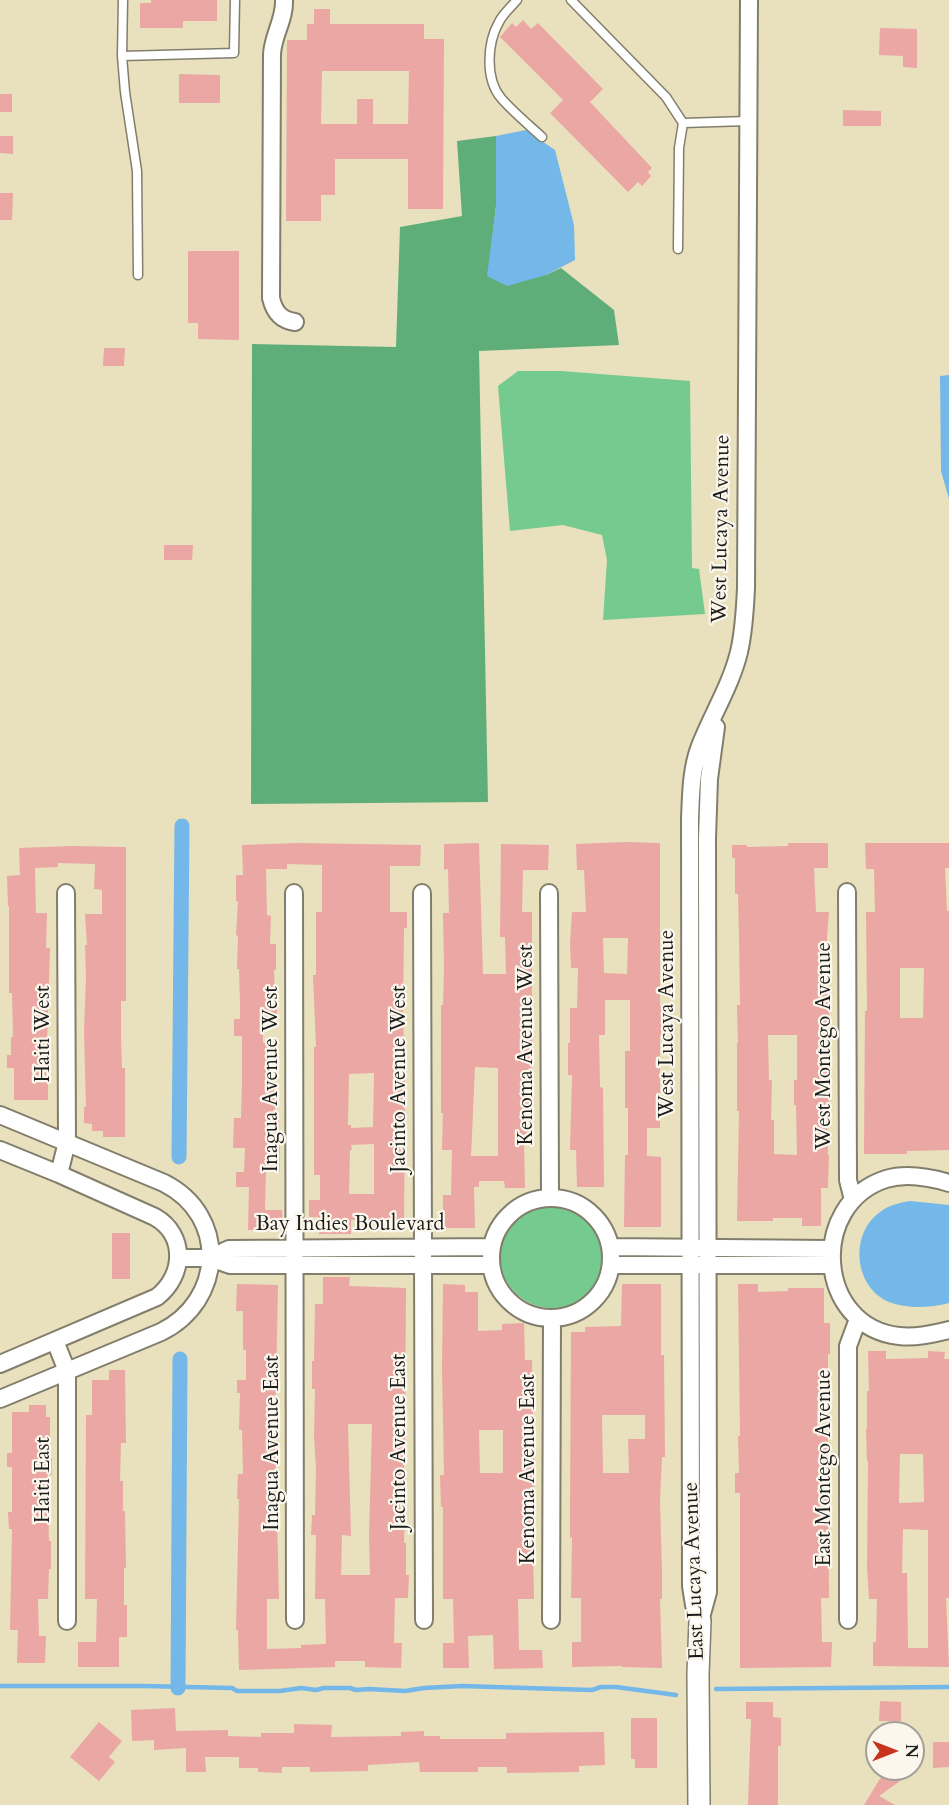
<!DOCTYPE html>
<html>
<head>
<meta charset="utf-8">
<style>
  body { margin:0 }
  #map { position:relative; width:949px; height:1805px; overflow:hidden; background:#e9e0bd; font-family:Cardo,serif }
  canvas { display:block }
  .north { position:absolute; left:865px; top:1721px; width:60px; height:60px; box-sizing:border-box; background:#fbf7ec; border:2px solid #a29f99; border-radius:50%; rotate:90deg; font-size:16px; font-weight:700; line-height:24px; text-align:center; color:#1c1c1c }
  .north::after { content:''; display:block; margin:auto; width:21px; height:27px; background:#c8321e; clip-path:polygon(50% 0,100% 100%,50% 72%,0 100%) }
</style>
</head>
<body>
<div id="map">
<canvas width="949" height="1805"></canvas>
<div class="north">N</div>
</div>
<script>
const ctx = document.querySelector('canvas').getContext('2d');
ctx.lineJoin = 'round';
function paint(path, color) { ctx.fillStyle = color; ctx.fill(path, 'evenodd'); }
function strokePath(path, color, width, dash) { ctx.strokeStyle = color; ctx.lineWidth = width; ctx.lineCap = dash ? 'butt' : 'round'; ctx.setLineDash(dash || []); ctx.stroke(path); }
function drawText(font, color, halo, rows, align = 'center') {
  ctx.font = font + ' Cardo,serif'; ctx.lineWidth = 4.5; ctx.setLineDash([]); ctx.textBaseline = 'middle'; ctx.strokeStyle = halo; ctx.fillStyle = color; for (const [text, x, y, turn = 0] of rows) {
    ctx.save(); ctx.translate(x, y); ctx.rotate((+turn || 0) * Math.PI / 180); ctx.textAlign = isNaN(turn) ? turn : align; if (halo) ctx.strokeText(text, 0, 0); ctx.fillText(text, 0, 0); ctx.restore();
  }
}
paint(new Path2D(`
  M518,371H561L690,381L692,568L699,569L705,614L603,620L607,560L602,535L563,525L510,531L498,386Z
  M500 1256a52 52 0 1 1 104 0a52 52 0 1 1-104 0Z`), '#74ca8f');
paint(new Path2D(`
  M496,136V206L488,276L546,275L561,268L614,310L619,345L479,351L488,802L251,804L252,344L396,347L400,227L462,216L457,141Z`), '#5fae7a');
paint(new Path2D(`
  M526,130L555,150L574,225L575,260L546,275L507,286L487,276L496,206V136Z
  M949,375V499L941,471L940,376Z
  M910,1201L949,1205V1303C930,1308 907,1309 889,1302C854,1287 849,1234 880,1212C889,1205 899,1203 910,1201Z`), '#74b7e9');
strokePath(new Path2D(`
  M0,1686H144L232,1688L237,1691H280L301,1688L316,1690L324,1688H350L356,1690L369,1689L405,1691L424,1688L462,1686L592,1690L601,1687H616L676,1695
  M716,1689L949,1687`), '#74b7e9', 4.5);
strokePath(new Path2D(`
  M179,1157L182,826
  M178,1688L180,1359`), '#74b7e9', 15);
paint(new Path2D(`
  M151,0H217V21H183V28H140V3H151Z
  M314,9H330V24H424V39H444L443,209H408V159H335V195H321V221H286L287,40H307V24H314ZM322,71H409L408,124H373V99H357V124H321Z
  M523,20L531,29L538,23L603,89L590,102L652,168L648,172L651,176L642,186L638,182L628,192L550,113L563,100L500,37L512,23L516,27Z
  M880,28L917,29V68L903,67V56L879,55Z
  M179,74L220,75V103H179Z
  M0,94H12V112H0Z
  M843,110L881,111V126H843Z
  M0,136H13V154L0,153Z
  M0,193H13L12,220H0Z
  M188,251H239V340L198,339V323H188Z
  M104,348H125L124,366H103Z
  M164,545H193L192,560H164Z
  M625,842L660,843V1006H662L661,1036H660V1128H647V1156L661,1157V1227H624L625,1155H628V1108H625V1051H630V1000H605V1035H599L600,1087L603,1088L604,1187H577L576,1150H570L572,1075H568V1043H570V1008H577L578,968H571L570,944L572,912H586L584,870H577L576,844ZM603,938H628L627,974L604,973Z
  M297,843L421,845L420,866H390V912H407V928H404L403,1016L405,1080L404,1226L388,1225V1220H351V1234H319V1217H309V1200H320V1175H314V1047H316L313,975H316V912H322V865L287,864V869H266L267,915L271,916L270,944H276V970H274L275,1004H277V1020H263V1043H276L275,1118H279L280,1156V1172H266L265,1210H282L283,1230H248L249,1187H236V1172H244L245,1148H233L234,1118H241L242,1080V1036H234V1019H240V1004L239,969H237L238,936L236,935L238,901H236V875H243L242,845ZM374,1073L373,1127L351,1128V1125H348L349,1074ZM374,1144V1194H349L350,1150H352L351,1145Z
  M479,843L483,974H506L505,937H500L501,844L549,845L548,870H523L522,912H532V1145L524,1144L525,1188H505L504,1181H479V1187H474L475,1228H443V1195H451L452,1150H442L443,1113H441V1005H443L444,969L443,913H449L448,869L444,870V844ZM475,1067L498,1068V1156H471Z
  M788,843H828V868H814L816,912H829L827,937L828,1005H829V1112H827L828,1155H829L828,1188H821V1226H802V1218H773V1221H737L739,1111H737V1043H738L737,1005H740L739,937L738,894H735V858H732V845H747V847L788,846ZM768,1035H797V1080H794V1105H796L797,1155L774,1154V1120H771L772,1080H769Z
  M865,843H949V868H945L947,911H949V1150L907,1151V1154H864L865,1011H867L866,912H875L874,869H866ZM900,968H924L923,1018H900Z
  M72,846L126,847V1001H121V1037L122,1068H125V1137H103V1131H92V1124L84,1123V1107H86L84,1031L86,977L85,945H87L85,914H102V890L94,889L95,864L58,863V867L35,868L36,913H47L46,948H50L46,1075H48V1100H14V1068H7V1055H11V1037H13L12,993H9V906H8L7,876L20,875L19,848Z
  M112,1233H130V1279H112Z
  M323,1277H350L349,1286L406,1288L405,1437L404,1468H401L400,1512H405L404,1543H406V1575H409L408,1598H395L394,1643H402L401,1668L365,1667V1661H335V1667L239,1670L238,1630H236L239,1499H237L238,1474H243L242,1430H239L240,1393H237V1380H246V1350H243V1311H236L237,1284L278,1285L275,1436L279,1599H267V1649L301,1648V1645L326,1644L325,1599H315L316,1535H311L312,1515H315L316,1469L314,1437L315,1389H312V1361H314L315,1304H323ZM348,1424H372L369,1536L370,1575H341L342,1535L351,1536Z
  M443,1284L465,1285V1292H478V1331L502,1330V1324L524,1323L525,1360H532L534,1474V1504H532L534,1599H518L519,1650H542L543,1668L494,1669L493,1635L468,1636L469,1668H443V1643H454L453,1599H443V1507H441L440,1475H444L442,1368ZM479,1430H503V1473H480Z
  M622,1284H661V1355H664L665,1457H662L660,1500L662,1573V1599H660L662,1668L622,1667V1666L572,1667V1642H581V1598H571L572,1537L570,1538V1512L571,1332H585V1327L621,1326ZM602,1415H645V1439H628L629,1473H603Z
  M738,1284H758V1292L788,1291V1288H824V1323H830V1354H828V1392H818L817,1436L828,1435L829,1598H821L822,1642H832L831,1667L740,1668V1493H735V1473H739L738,1436H740Z
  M868,1351H886V1359L928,1358V1351L945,1352L944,1359H949V1598H946L949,1667L873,1666V1642H876L877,1599H869L867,1567L868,1461H867L866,1429H867V1391H869ZM900,1454H923L924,1502L899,1503ZM903,1529L928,1530V1648H908L907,1573H902Z
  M109,1370H125L126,1443H121L120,1481H123V1511H125L126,1568H124V1605H127V1637H119V1667H78V1642H96L97,1599H85L86,1415H92V1380H109Z
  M29,1405H46V1417H50V1458H52V1475H48V1511L49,1541H51V1569H49L48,1599H38L39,1636H46L45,1663H17L18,1630H10L12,1529H9L8,1512H12V1467H7V1453H12V1412H29Z
  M880,1701L901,1702V1721H879Z
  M746,1702H773V1717L781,1718V1746H778V1805H748L751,1719H746Z
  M175,1708L176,1731L228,1730V1736L261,1737V1733H294V1724L332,1725L331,1737L401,1736V1732L424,1731V1736H440V1739H506V1733L604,1732L605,1765L579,1766V1772L507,1773V1767H478V1772H420L419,1762L368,1765V1771L310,1772V1767H282V1773L258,1772V1768H239V1757H205L206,1772H186V1748L154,1750V1740L132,1741L131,1710Z
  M631,1718H657V1768H635V1759H631Z
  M99,1722L122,1741L109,1757L115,1762L99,1781L70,1757Z
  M933,1742H949V1767L933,1768Z
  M875,1769H917L879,1796L895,1805H864L881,1777Z`), '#eaa7a3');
const service = new Path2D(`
  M123,0L122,56L234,53L235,0
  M517,0C511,7 503,14 499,22C487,43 485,79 501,98C513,112 529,125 542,137
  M571,0L666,97L683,123L747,121
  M122,56L125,92L137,171L138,275
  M678,249L679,148L683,123`);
const minor = new Path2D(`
  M284,0C285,19 273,35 272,54L271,298C274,311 280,320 295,322
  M847,892L848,1180L853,1200
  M294,893L295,1620
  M422,893L424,1620
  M549,893L550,1197
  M0,1115L164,1183C229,1216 224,1301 161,1332L0,1399
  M0,1150L59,1174L155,1217C186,1235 185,1275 157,1297L0,1364
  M59,1174L67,1142L66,893
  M949,1183C929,1177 906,1173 886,1179C808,1204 816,1327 899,1336C916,1338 932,1334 949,1330
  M491 1258a60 60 0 1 1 120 0a60 60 0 1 1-120 0Z
  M610,1247L831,1249
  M178,1258H210L230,1265H491
  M210,1258L229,1249L492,1247
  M611,1265H831
  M55,1341L67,1371V1621
  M551,1620L552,1319
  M848,1620V1346L858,1319
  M700,1621L694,1605L691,1586L690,819C691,795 691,769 700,746C712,715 731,685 739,652C744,631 745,610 746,588L749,0
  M700,1621L708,1592V1576L707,838L709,779L716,727`);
const tertiary = new Path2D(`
  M699,1805L698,1674L700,1621`);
strokePath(service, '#827e6c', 11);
strokePath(minor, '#827e6c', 20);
strokePath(tertiary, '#827e6c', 24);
strokePath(service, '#fff', 8);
strokePath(minor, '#fff', 16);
strokePath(tertiary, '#fff', 21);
drawText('21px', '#1c1c1c', '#fbf7ec', [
  ["West Lucaya Avenue",722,529,-89],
  ["West Lucaya Avenue",668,1024,-90],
  ["Haiti West",44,1034,-90],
  ["Kenoma Avenue West",527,1045,-90],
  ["West Montego Avenue",825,1046,-90],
  ["Inagua Avenue West",272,1079,-90],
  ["Jacinto Avenue West",400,1079,-90],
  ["Bay Indies Boulevard",350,1225],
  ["Jacinto Avenue East",400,1442,-90],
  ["Inagua Avenue East",273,1443,-90],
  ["East Montego Avenue",825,1468,-90],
  ["Kenoma Avenue East",529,1469,-90],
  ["Haiti East",44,1480,-90],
  ["East Lucaya Avenue",695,1571,-92]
]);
</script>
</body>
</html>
